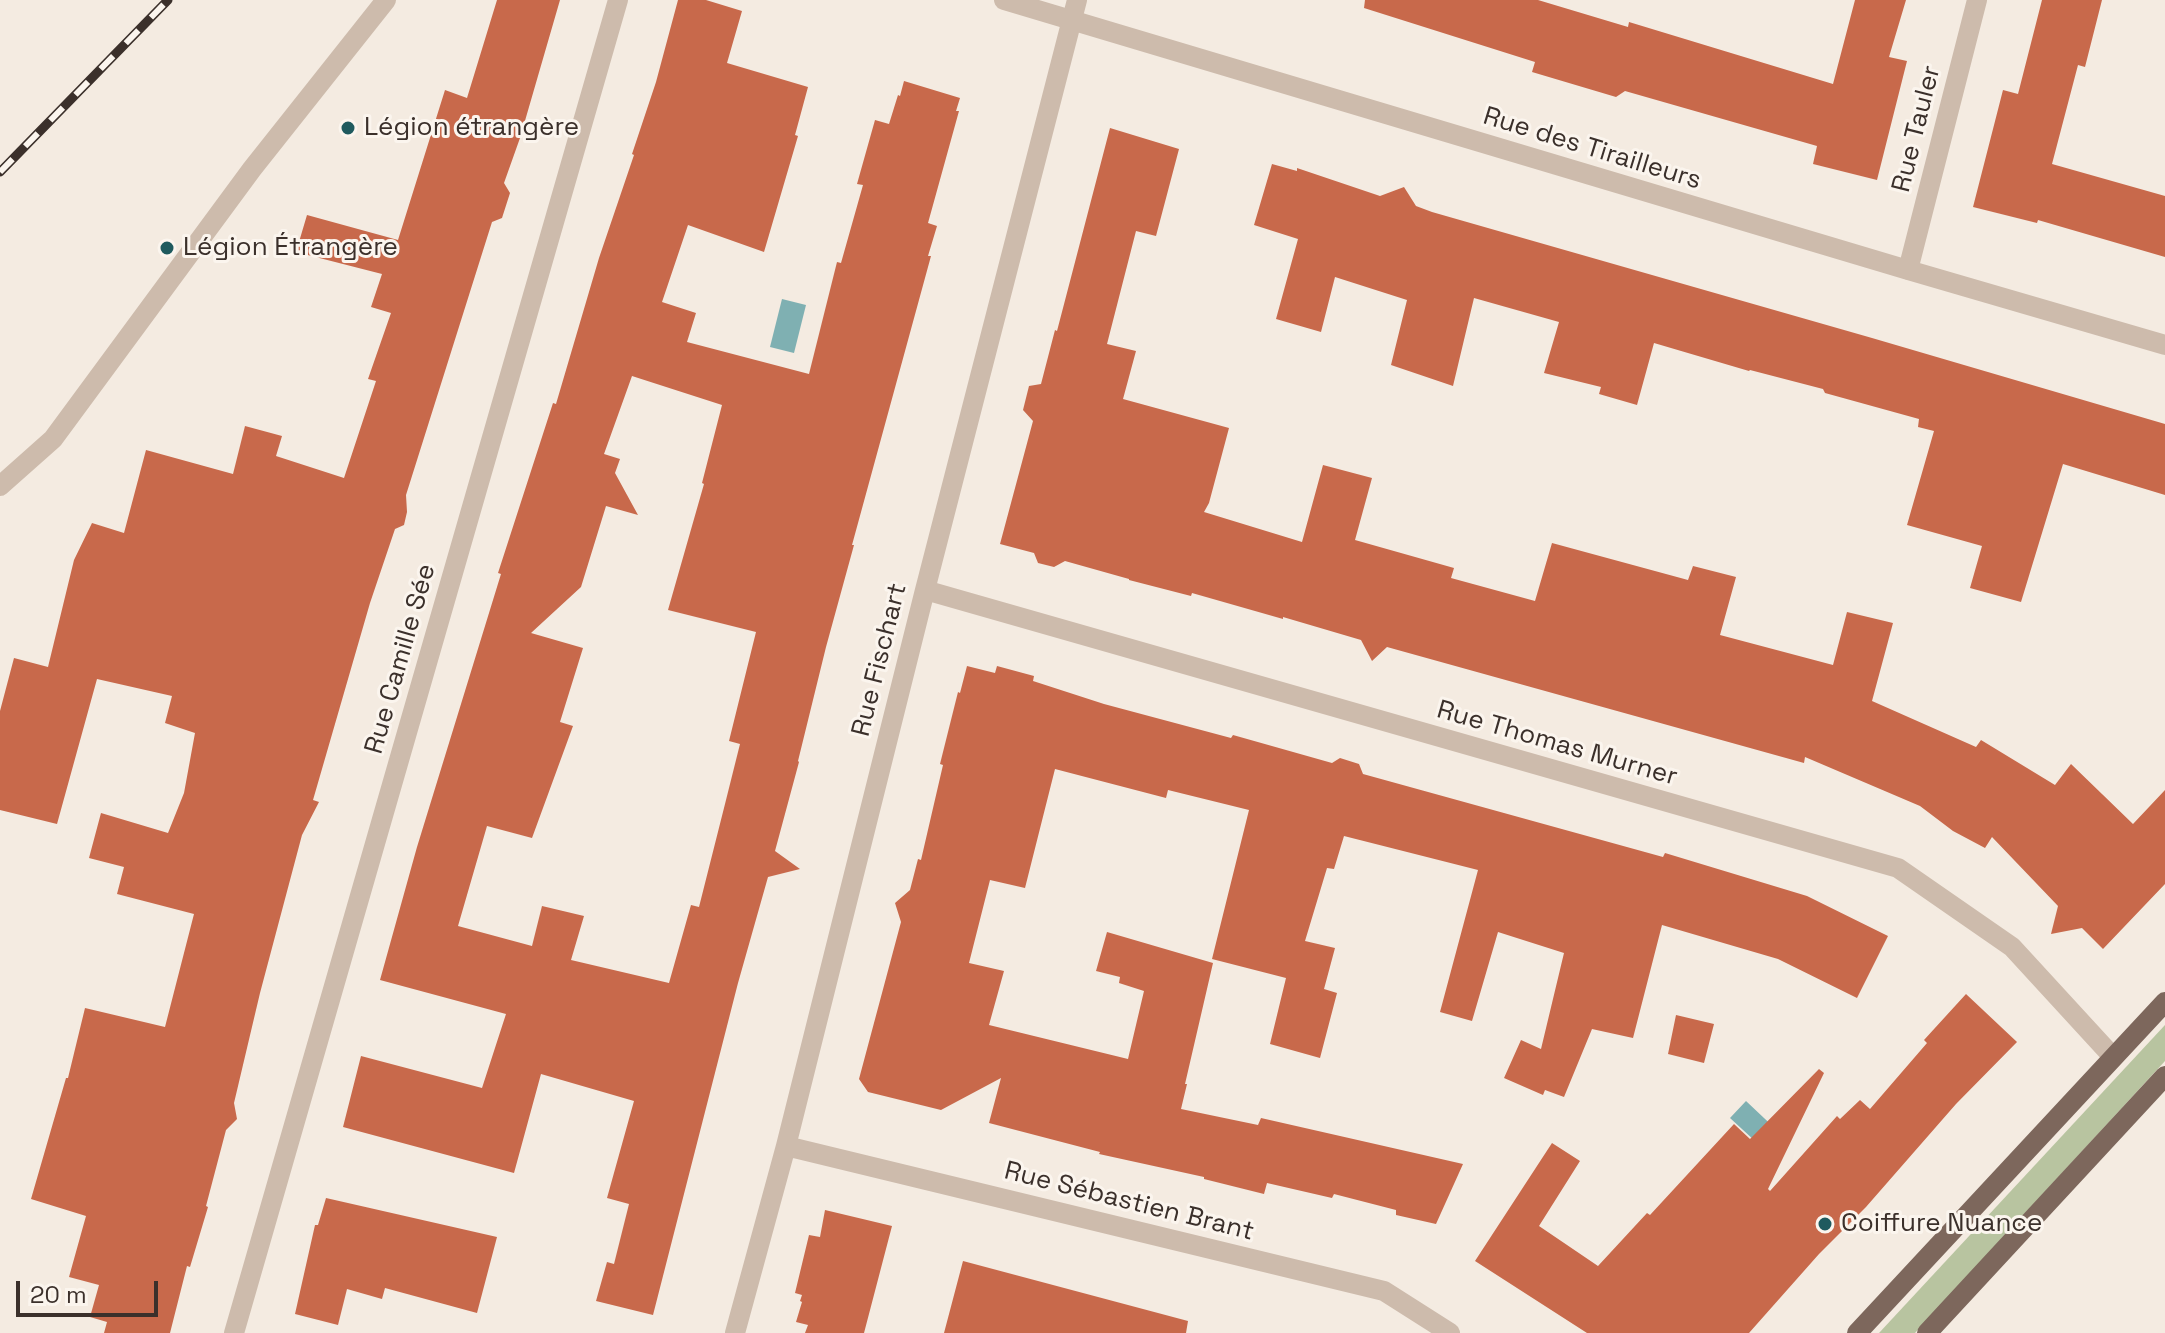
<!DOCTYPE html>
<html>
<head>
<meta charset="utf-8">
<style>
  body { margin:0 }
  #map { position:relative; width:2165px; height:1333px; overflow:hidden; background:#f4ebe1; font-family:"Space Grotesk",sans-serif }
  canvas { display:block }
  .scale { position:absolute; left:16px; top:1281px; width:142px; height:36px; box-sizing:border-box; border:4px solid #3b302b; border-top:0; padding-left:10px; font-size:24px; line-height:28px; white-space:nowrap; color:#3b302b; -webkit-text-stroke:6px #fbf5ee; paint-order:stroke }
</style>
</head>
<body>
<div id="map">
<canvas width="2165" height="1333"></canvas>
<div class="scale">20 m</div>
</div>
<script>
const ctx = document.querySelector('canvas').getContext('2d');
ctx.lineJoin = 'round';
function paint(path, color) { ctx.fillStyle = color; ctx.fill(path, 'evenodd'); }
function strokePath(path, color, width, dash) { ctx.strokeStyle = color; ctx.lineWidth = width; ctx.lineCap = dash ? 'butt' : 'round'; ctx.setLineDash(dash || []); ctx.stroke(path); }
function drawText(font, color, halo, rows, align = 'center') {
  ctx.font = font + ' "Space Grotesk",sans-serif'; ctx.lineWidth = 6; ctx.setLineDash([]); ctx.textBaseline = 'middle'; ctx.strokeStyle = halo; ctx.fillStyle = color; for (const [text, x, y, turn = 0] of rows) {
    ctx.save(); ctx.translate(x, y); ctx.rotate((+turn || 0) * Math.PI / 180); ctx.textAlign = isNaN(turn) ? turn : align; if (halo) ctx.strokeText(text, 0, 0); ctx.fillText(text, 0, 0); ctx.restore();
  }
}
paint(new Path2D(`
  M2165,1025V1061L1915,1333H1879Z`), '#b8c4a0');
paint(new Path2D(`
  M782,299L806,305L794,353L770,347Z
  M1746,1101L1782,1135L1767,1152L1730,1118Z`), '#7fb0b2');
paint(new Path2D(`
  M497,0H560L520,138L504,183L510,193L502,218L492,222L406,495L407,512L404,525L395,529L370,603L313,800L319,802L302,835L260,993L234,1103L237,1119L226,1130L206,1206L208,1207L190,1267L187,1266L170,1333H104L107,1322L90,1317L99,1285L69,1277L86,1216L31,1199L66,1078H68L85,1008L165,1027L194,914L117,894L124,867L89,858L101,813L168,833L184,793L195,733L165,723L172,696L97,679L57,824L0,810V711L14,658L48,667L74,560L92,523L124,533L146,450L233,474L245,426L282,436L276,456L344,478L376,381L368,379L391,313L371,307L382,274L296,252L307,215L398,240L445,90L467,98Z
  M678,0H706L742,11L727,63L808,87L795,135L798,136L764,252L688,225L662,302L696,313L687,342L809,374L837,262L841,263L863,185L857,184L875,120L889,124L898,95L900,96L904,81L960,98L956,111H959L928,223L937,226L928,256H931L852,545H854L826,647L798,761L799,762L775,851L800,869L768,877L738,983L653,1315L596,1301L607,1262L614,1264L629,1204L607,1198L634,1101L541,1074L514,1173L343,1127L361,1056L482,1088L506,1014L380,980L417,847L501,574L498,573L553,403L556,404L599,258L634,155L632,154L656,82ZM632,376L722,405L702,483L704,484L668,610L756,632L729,741L740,744L725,804L699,907L691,905L669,983L571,960L584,916L542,906L532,946L458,926L487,826L532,838L573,726L560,722L583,648L531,633L581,587L606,506L638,515L615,473L620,459L604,454Z
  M1365,0H1538L1628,27L1629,22L1833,84L1855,0H1906L1889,57L1907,61L1877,180L1813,164L1817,146L1625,91L1616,97L1532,72L1535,62L1364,8Z
  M2042,0H2102L2085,67L2078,65L2052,164L2165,196V257L2038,220L2037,223L1973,207L2003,90L2018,94Z
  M1110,128L1179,149L1156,236L1136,231L1107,344L1136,351L1123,399L1229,428L1209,503L1204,512L1302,542L1323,465L1372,478L1355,540L1454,568L1451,578L1535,601L1552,543L1688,580L1693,566L1736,577L1720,635L1833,665L1847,612L1893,623L1872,701L1976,747L1981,740L2055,785L2071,764L2133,824L2165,790V884L2103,949L2082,928L2051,934L2058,906L1992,837L1985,848L1953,831L1920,806L1805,757L1804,763L1387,647L1372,661L1361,640L1283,617V619L1192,593L1191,596L1129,580V579L1065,561L1054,567L1038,563L1034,553L1000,544L1033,421L1023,410L1029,386L1041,384L1055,330L1057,331Z
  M1272,164L1297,171V168L1380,196L1404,187L1416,206L1432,212L1872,338L2165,424V495L2063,464L2021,602L1970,588L1982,546L1907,525L1934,431L1918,427L1919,419L1825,393L1823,389L1750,370L1749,371L1654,343L1637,405L1599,394L1601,387L1544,373L1559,322L1474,298L1453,386L1391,365L1407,300L1335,277L1321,332L1276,319L1298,239L1254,225Z
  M967,666L995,673L997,666L1034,676L1033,681L1104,704L1231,738L1233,735L1332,763L1340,758L1359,764L1363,774L1663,857L1665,853L1807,896L1888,936L1857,998L1778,959L1662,925L1633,1038L1592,1029L1564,1097L1545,1090L1543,1095L1504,1078L1521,1040L1541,1049L1564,953L1498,932L1472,1021L1440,1012L1478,870L1344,836L1334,869L1327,868L1305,941L1335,948L1324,989L1337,993L1320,1058L1270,1044L1286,978L1212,959L1249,810L1168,790L1166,798L1055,769L1025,888L990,880L969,963L1004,971L989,1025L1128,1059L1144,991L1119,983L1120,977L1096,971L1107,932L1213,963L1185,1084H1187L1181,1109L1258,1125L1261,1118L1463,1164L1436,1224L1396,1215V1210L1334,1194L1332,1198L1267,1183L1264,1194L1204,1179V1177L1099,1154L1100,1152L989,1123L1001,1078L941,1110L868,1092L859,1079L901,922L895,903L910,890L918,859L921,860L943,765L940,764L958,692L960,693Z
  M1966,994L2017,1042L1956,1104L1866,1207L1819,1254L1749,1333H1587L1475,1261L1552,1143L1580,1161L1539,1226L1598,1266L1647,1213L1650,1215L1734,1124L1750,1139L1819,1069L1824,1073L1768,1189L1770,1191L1837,1116L1840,1119L1860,1100L1870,1109L1927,1043L1924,1040Z
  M1676,1015L1714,1024L1704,1063L1668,1054Z
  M326,1198L497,1237L477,1313L385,1288L382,1299L347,1289L338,1325L295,1314L315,1225H318Z
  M825,1210L892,1226L864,1333H805L808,1325L796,1322L802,1302L800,1301L802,1295L795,1293L809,1235L820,1237Z
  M963,1261L1188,1321L1186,1333H944Z`), '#c8694b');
strokePath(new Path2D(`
  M1004,0L1908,270L2165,345
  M1908,270L1977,0
  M0,486L53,439L252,169L386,0
  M925,590L1898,868L2012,947L2113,1057
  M786,1146L1384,1291L1450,1333
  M234,1333L618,0
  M735,1333L786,1146L925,590L1077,0`), '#cdbbac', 20);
strokePath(new Path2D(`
  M1857,1333L2165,1002
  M1927,1333L2165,1076`), '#7d675c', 20);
const rail = new Path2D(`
  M0,172L168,0`);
strokePath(rail, '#3b302b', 9);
strokePath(rail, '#fbf5ee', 6, [18]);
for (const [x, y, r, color] of [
  [348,128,8,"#1f5a5e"],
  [167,248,8,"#1f5a5e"],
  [1825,1224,8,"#1f5a5e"]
]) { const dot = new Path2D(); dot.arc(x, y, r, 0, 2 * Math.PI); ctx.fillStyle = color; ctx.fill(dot); strokePath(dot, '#fbf5ee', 3); }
drawText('26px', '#3b302b', '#fbf5ee', [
  ["Légion étrangère",364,128],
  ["Légion Étrangère",183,248],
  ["Coiffure Nuance",1841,1224]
], 'left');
drawText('26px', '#3b302b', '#fbf5ee', [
  ["Rue Tauler",1917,129,-76],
  ["Rue des Tirailleurs",1592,149,17],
  ["Rue Camille Sée",401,659,-74],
  ["Rue Fischart",880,660,-76],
  ["Rue Thomas Murner",1557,744,16],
  ["Rue Sébastien Brant",1129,1202,14]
]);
</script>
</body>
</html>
